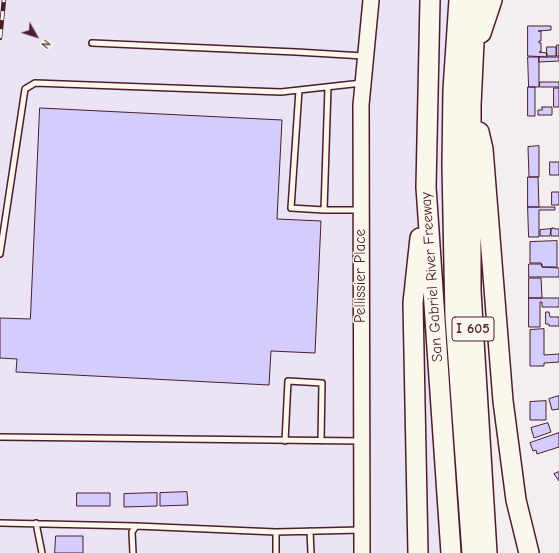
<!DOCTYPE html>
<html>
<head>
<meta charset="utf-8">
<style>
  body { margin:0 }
  #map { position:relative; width:559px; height:553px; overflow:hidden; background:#f3eef0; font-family:"Comic Neue",sans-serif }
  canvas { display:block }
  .north { position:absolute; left:16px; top:16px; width:40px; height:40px; -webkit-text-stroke:3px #fbf7ec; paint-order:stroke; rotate:129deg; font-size:11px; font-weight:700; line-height:16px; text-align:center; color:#4a1f2b }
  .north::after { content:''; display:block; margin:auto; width:14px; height:18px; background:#4a1f2b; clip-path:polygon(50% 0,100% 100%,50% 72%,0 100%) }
</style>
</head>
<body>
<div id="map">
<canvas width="559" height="553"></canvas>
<div class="north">N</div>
</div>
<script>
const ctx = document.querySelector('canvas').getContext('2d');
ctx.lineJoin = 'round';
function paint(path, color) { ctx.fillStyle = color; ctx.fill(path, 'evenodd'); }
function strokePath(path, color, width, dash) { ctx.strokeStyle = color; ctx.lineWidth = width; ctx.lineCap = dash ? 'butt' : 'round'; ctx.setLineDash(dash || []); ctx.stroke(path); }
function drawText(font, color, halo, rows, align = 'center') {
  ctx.font = font + ' "Comic Neue",sans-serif'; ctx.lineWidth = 3; ctx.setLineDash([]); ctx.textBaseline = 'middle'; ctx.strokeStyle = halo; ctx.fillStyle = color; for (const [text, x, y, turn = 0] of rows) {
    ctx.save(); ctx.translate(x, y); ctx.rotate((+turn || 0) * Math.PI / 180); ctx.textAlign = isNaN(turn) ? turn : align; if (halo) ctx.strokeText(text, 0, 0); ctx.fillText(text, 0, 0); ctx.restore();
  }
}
paint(new Path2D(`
  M0,0H457L467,553H0Z`), '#eae4f4');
const building = new Path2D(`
  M528,26H551V30L538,31H541V41H539V43H541V52H539L547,53V57L528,56Z
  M557,45H559V56H557Z
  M547,47H556V56H547Z
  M528,57H539V87H529Z
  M539,57H559V61L539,62Z
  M540,82H559V87H540Z
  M528,87H535V116H528Z
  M554,88H559V107H554Z
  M542,107H552V115H538V110H542Z
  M40,108L282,120L277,219L321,221L315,353L271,351L269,385L16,372L17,359L0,358V318L30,319Z
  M539,146V177H529L528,147Z
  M550,162H559V175H550Z
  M528,177H538L539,207H528Z
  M552,192H559V205H552Z
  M528,207H555V210H539V237H529Z
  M552,228H554L555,229H559V236H551V229H552Z
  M551,229L550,236H540V230Z
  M557,241V267H542L541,263H530V242Z
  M529,264H542V267L559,268V277H529Z
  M529,278H541L542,298H529Z
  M529,298H559V307H542V302H540V327H529Z
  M546,312H549L550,317H559V326H549V324H546Z
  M544,329V355L559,354V362L544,363V366H530V330Z
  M559,396V409L552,410L549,399Z
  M546,401V420H530V402Z
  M548,423L551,432L534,438L531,428Z
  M559,433V447L537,454L536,450L533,451L530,443Z
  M559,472V481L554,474Z
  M187,492L188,505L160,506V493Z
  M77,493H110V506H77Z
  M157,493V506L124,507V494Z
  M56,536H83V553H55Z`);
paint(building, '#d5ccfe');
strokePath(building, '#4a1f2b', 1);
const lane = new Path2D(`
  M92,43L296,52L364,56
  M299,90L291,208L324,210L328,87
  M324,210H360
  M0,254L25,89L35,83L281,92L362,83
  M0,437L361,441
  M285,441L288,381L322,383L321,441
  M0,523L136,526
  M36,523L42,553
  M310,531L311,553
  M133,553L132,532L136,526L276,532
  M276,553V532L361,530`);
const secondary = new Path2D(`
  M362,553L361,105L371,0`);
const highway = new Path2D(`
  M430,0L426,187L451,553
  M459,0L453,90L452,165L455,317L472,553
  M476,0L471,105V291L487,553
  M481,33L492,0
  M479,132L483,149L503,401L516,500L529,553
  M418,553L413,303L420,238`);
strokePath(lane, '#4a1f2b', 8);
strokePath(secondary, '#4a1f2b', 18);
strokePath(highway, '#4a1f2b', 22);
strokePath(lane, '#fbf7ec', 5);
strokePath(secondary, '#fbf7ec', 15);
strokePath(highway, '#fbf7ec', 19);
const rail = new Path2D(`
  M0,38L4,0`);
strokePath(rail, '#4a1f2b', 4.5);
strokePath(rail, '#fbf7ec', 3, [9]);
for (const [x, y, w] of [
  [473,329,42]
]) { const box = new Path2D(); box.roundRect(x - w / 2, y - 12, w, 24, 3); ctx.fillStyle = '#fbf7ec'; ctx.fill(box); strokePath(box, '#4a1f2b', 1); }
drawText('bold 14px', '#4a1f2b', null, [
  ["I 605",473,329]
]);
drawText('15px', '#4a1f2b', '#fbf7ec', [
  ["Pellissier Place",361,276,-90],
  ["San Gabriel River Freeway",432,277,-94]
]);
</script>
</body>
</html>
